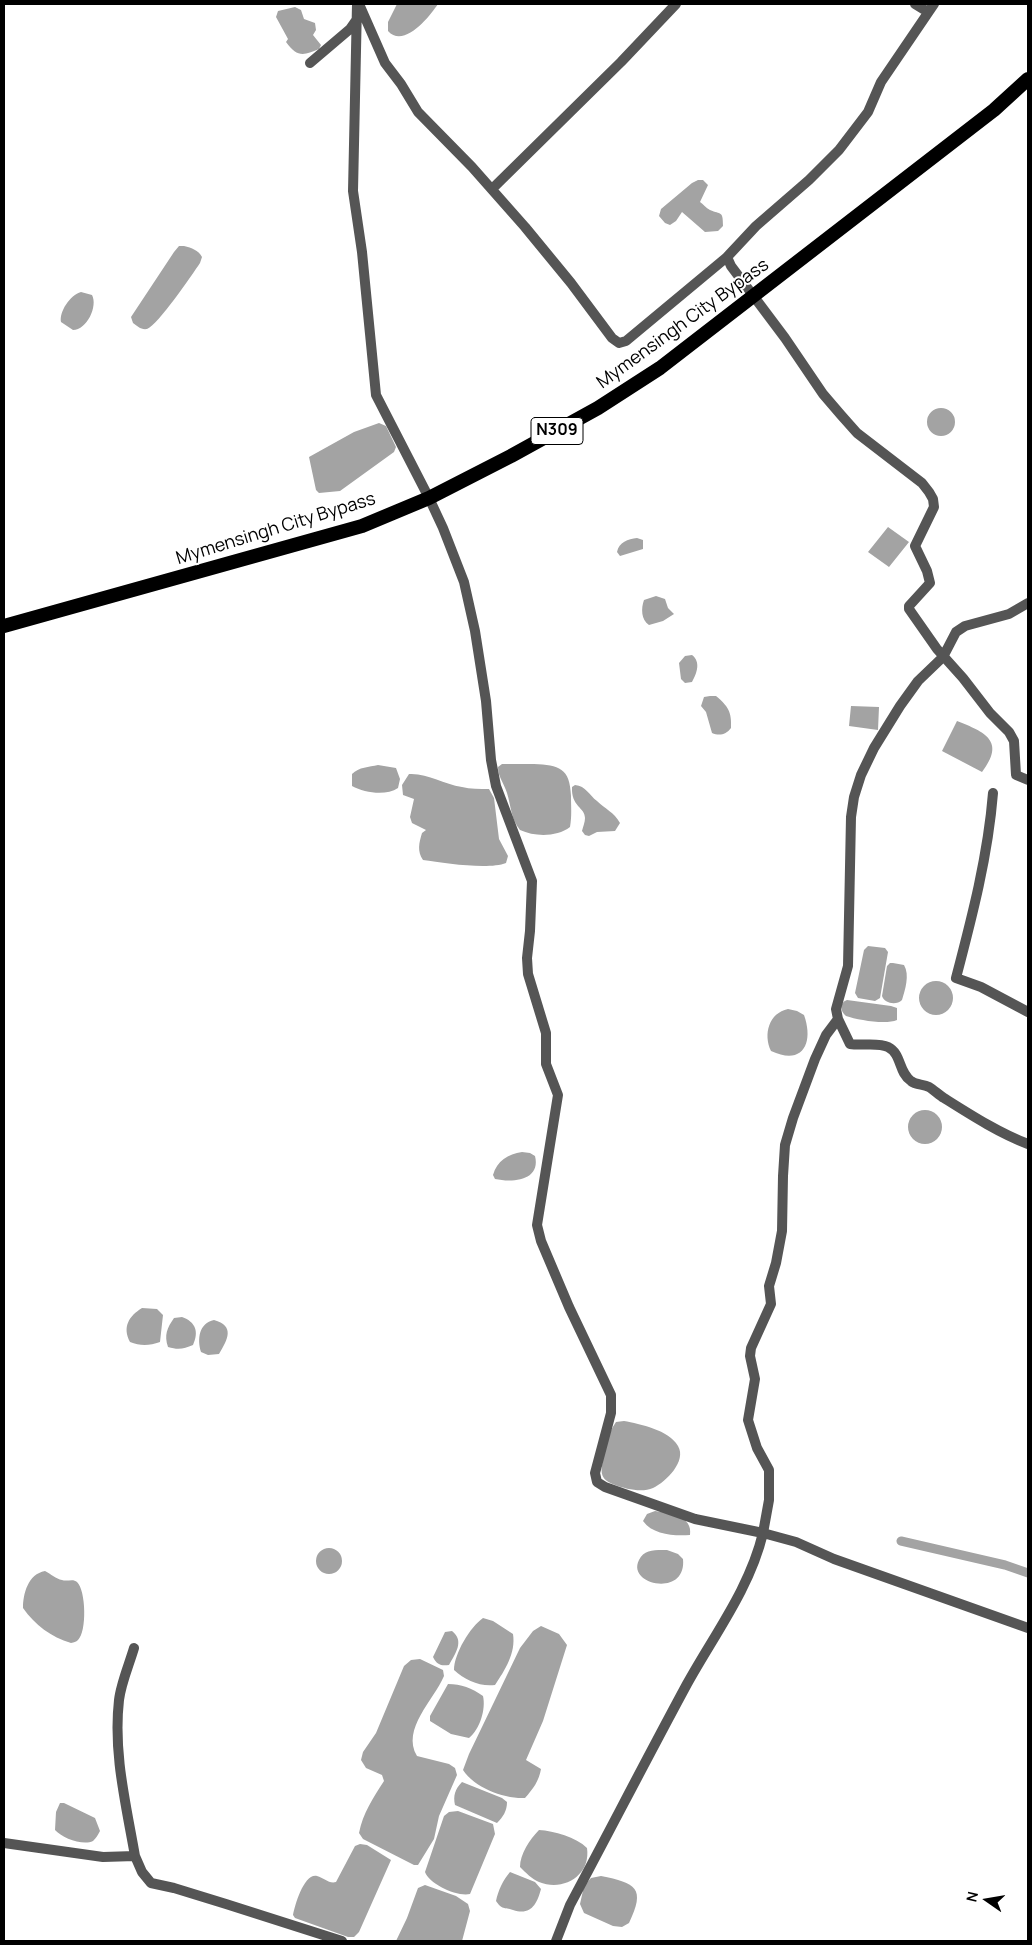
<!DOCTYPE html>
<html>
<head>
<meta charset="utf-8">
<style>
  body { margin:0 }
  #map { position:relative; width:1032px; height:1945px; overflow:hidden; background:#fff; font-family:Manrope,sans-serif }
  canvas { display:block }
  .frame { position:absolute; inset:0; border:5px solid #000; pointer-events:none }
  .north { position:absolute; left:962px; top:1875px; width:50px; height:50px; -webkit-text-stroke:4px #fff; paint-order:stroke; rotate:283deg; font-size:14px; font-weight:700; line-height:20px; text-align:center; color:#000 }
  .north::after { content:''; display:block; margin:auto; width:18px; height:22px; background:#000; clip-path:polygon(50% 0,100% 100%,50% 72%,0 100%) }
</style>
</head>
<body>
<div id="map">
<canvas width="1032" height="1945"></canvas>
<div class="frame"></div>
<div class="north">N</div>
</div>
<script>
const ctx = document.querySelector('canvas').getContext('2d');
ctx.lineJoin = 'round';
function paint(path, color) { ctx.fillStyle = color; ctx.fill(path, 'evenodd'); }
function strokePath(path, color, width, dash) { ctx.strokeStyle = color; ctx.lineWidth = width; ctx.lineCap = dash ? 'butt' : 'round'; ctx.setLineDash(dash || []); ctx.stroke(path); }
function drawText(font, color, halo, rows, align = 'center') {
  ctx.font = font + ' Manrope,sans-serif'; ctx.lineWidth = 4; ctx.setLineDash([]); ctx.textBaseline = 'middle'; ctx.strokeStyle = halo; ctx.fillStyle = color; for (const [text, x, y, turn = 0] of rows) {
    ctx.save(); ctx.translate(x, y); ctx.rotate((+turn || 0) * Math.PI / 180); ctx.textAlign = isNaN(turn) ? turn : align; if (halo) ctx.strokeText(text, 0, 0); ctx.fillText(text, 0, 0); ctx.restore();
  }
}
paint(new Path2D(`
  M397,4H438C430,16 404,49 388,31V22Z
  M295,7L301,10L304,19L315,23L316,30L313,35L321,45L319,49C303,56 297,57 286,42L288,39L276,17L278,11Z
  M698,180H703L708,185L700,202C703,204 706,208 710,210C721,215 723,210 723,226L718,231L705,232L682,212L676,221L670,225L665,223L659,216L661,209L692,183Z
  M184,246C192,248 198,250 202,257L200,263C192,275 158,325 147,329C141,330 137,326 133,323L131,317L174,252L179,246Z
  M81,292L92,295C98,306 87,330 73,330L61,322C59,312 70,295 81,292Z
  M927 422a14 14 0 1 1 28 0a14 14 0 1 1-28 0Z
  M379,423L386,426L396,447L394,452L340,491L319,493L316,490L309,457L354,432Z
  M888,527L909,542L889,567L868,552Z
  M637,538L643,540V549L620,556L617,552C619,542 628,539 637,538Z
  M656,596L665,599L668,608L674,614L663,621L649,625C641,620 641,608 644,600Z
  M692,655C701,662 697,673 692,682L685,683L681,679L679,663L685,656Z
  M710,696H716C728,706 732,712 731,728C726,735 719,736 712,733L706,712L701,706L704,697Z
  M851,706L879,707L878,730L849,726Z
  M957,721C985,732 1006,741 982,772L942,751Z
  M502,764C513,764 523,764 534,764C559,765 570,768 571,796C571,807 572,816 570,827C557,837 535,837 520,830C511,819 511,806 507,793C504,783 498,777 498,767Z
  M378,765L396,768L400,779L398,788C386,796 365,793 352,786V774C359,767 369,767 378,765Z
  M409,774C428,773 443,784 462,787C470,789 480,789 489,789L494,798L499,839L508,856L506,863C488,870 444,863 423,860C417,851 419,843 422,833L426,830L412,823L410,817L414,799L403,795L402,785Z
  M575,785C586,786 589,795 597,801C605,809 614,812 620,823L615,831L597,832L589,836L585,835L582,831C583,827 585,822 585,818C585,807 571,807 572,787Z
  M868,946L885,948L888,952L880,998L875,1001L858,998L855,993L864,950Z
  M893,963L904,965C910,975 905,990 902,1000C896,1006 884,1003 882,996L887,966L890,963Z
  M919 998a17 17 0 1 1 34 0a17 17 0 1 1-34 0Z
  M847,1000L891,1006L897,1008V1020C886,1025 858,1020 846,1016C840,1011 839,1003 847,1000Z
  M788,1009L797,1011L804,1015C814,1043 803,1066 771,1051C763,1034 769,1013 788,1009Z
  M908 1127a17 17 0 1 1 34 0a17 17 0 1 1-34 0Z
  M522,1152L530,1153L535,1156C541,1180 514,1183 495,1179L493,1175C497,1161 508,1154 522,1152Z
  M142,1308L157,1309L163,1315L160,1342C149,1346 140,1346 130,1342C122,1327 129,1316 142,1308Z
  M182,1317C196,1322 199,1332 193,1345C184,1349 178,1350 168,1347C164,1335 167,1328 174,1318Z
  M214,1320C235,1326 228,1339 219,1354L208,1355L201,1352C197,1339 199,1323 214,1320Z
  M624,1421C640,1424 669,1430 678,1446C687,1461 666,1482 653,1488C642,1493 626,1489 615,1485C605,1481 600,1477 602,1466C603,1452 608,1433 616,1422Z
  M655,1511C670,1513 693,1516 690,1535C674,1536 653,1535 643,1521L647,1514Z
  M316 1561a13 13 0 1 1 26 0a13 13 0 1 1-26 0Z
  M667,1550L678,1554L683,1559C687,1598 626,1585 639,1560C644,1549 656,1550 667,1550Z
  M45,1571C51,1574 56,1579 62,1580C67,1582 73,1578 77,1582C86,1590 87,1632 78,1640C76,1642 74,1642 71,1643C51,1637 35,1625 23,1608C23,1594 28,1574 45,1571Z
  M483,1618L493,1621L513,1634C516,1653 505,1670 495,1685C480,1687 465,1680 454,1670C454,1654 470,1627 483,1618Z
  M541,1626L559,1634L567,1645L543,1721L526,1760L541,1769C539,1781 533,1789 525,1798C504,1799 475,1788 463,1770L469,1754L520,1648L533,1631Z
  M452,1631C465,1641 455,1654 449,1665C441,1666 437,1665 433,1657L445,1632Z
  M420,1659L443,1670L444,1676C434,1700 401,1729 417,1756L449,1764L455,1768L457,1775L439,1816L434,1839L418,1865H414L363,1839L359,1833C363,1813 373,1798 384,1781L382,1775L366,1768L361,1760L363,1752L376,1733L404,1666L411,1660Z
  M448,1684C461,1684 472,1688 483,1696C486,1709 480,1729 469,1738L451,1734L430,1721V1716Z
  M462,1782L502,1798L507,1802C507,1811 503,1817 497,1823L455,1805C453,1796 455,1789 462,1782Z
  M60,1803H64L95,1818L100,1831C98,1835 96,1838 93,1841C83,1846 62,1838 55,1830L56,1812Z
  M458,1811L493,1824L495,1834L470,1894C457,1897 429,1884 425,1872L444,1816L449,1812Z
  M539,1830C554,1831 576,1837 587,1848C591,1875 564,1892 539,1882C532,1879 526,1873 520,1867C520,1854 530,1839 539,1830Z
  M360,1844L367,1845L391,1860L359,1932L354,1937H348L295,1918L293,1915C295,1905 304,1873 317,1876C324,1878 329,1884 336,1882L355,1846Z
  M510,1872L535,1882L541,1889C537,1904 531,1916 513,1910C504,1907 502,1910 496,1901C498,1891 503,1880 510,1872Z
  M601,1876C636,1883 646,1888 629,1923L622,1927L613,1926L584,1913L580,1904L584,1886L591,1878Z
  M425,1885L456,1896L468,1904L470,1911L462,1941H396L407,1918L418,1888Z`), '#a3a3a3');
strokePath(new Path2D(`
  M901,1541L1005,1565L1028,1573`), '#a3a3a3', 9);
strokePath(new Path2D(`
  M357,4L353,191L362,252L376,395L429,498L443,528L464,582L475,631L486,701L491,760L496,786L532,881L530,931L527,958L528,974L546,1033V1064L558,1095L537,1225L541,1241L569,1307L611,1395V1413L595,1473L597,1482L605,1487L695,1519L763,1533C750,1588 714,1635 687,1684C647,1758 609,1832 570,1905L556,1941
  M359,4L385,63L401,84L418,112L472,167L525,227L571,283L612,338L619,343L626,341L727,257
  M915,4L928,12
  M934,4L881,82L868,112L839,150L809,180L756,226L727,257L731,266L785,338L823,394L841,415L857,433L922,483L929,492L933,499L934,507L915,546L927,571L930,583L909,606V609L937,649L963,678L990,713L1009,732L1014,741L1016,775L1028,780
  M310,63L350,29L357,19
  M492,189L621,62L676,4
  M1028,603L1009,614L965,626L956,632L943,657L918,681L900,706L874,748L861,775L854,797L851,817L848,966L836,1009L838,1019L850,1044C862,1046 878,1042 888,1047C902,1054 898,1072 911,1081C916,1085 923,1084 929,1087C934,1090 939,1095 944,1098C971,1115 999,1133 1028,1144
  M993,793C988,856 972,917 956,978L981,987L1028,1012
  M838,1019L826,1035L815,1059L793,1118L785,1145L783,1176L782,1231L776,1263L769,1286L771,1304L751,1348L750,1356L755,1379L748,1420L757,1448L769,1470V1500L763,1533L796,1542L834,1559L1028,1628
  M134,1648C129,1665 121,1683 119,1700C113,1753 126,1804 135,1856
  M4,1843L103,1857L135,1856L142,1872L151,1883L174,1888L226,1904L342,1941`), '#555', 10);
strokePath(new Path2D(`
  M4,626L362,526L429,498L511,456L598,408L660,368L994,110L1028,79`), '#000', 14);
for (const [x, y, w] of [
  [557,431,52]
]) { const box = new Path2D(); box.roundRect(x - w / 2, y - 13.5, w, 27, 4); ctx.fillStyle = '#fff'; ctx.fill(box); strokePath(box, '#000', 1); }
drawText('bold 16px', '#000', null, [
  ["N309",557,431]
]);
drawText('18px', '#000', '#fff', [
  ["Mymensingh City Bypass",683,324,-36],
  ["Mymensingh City Bypass",276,529,-17]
]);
</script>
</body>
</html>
